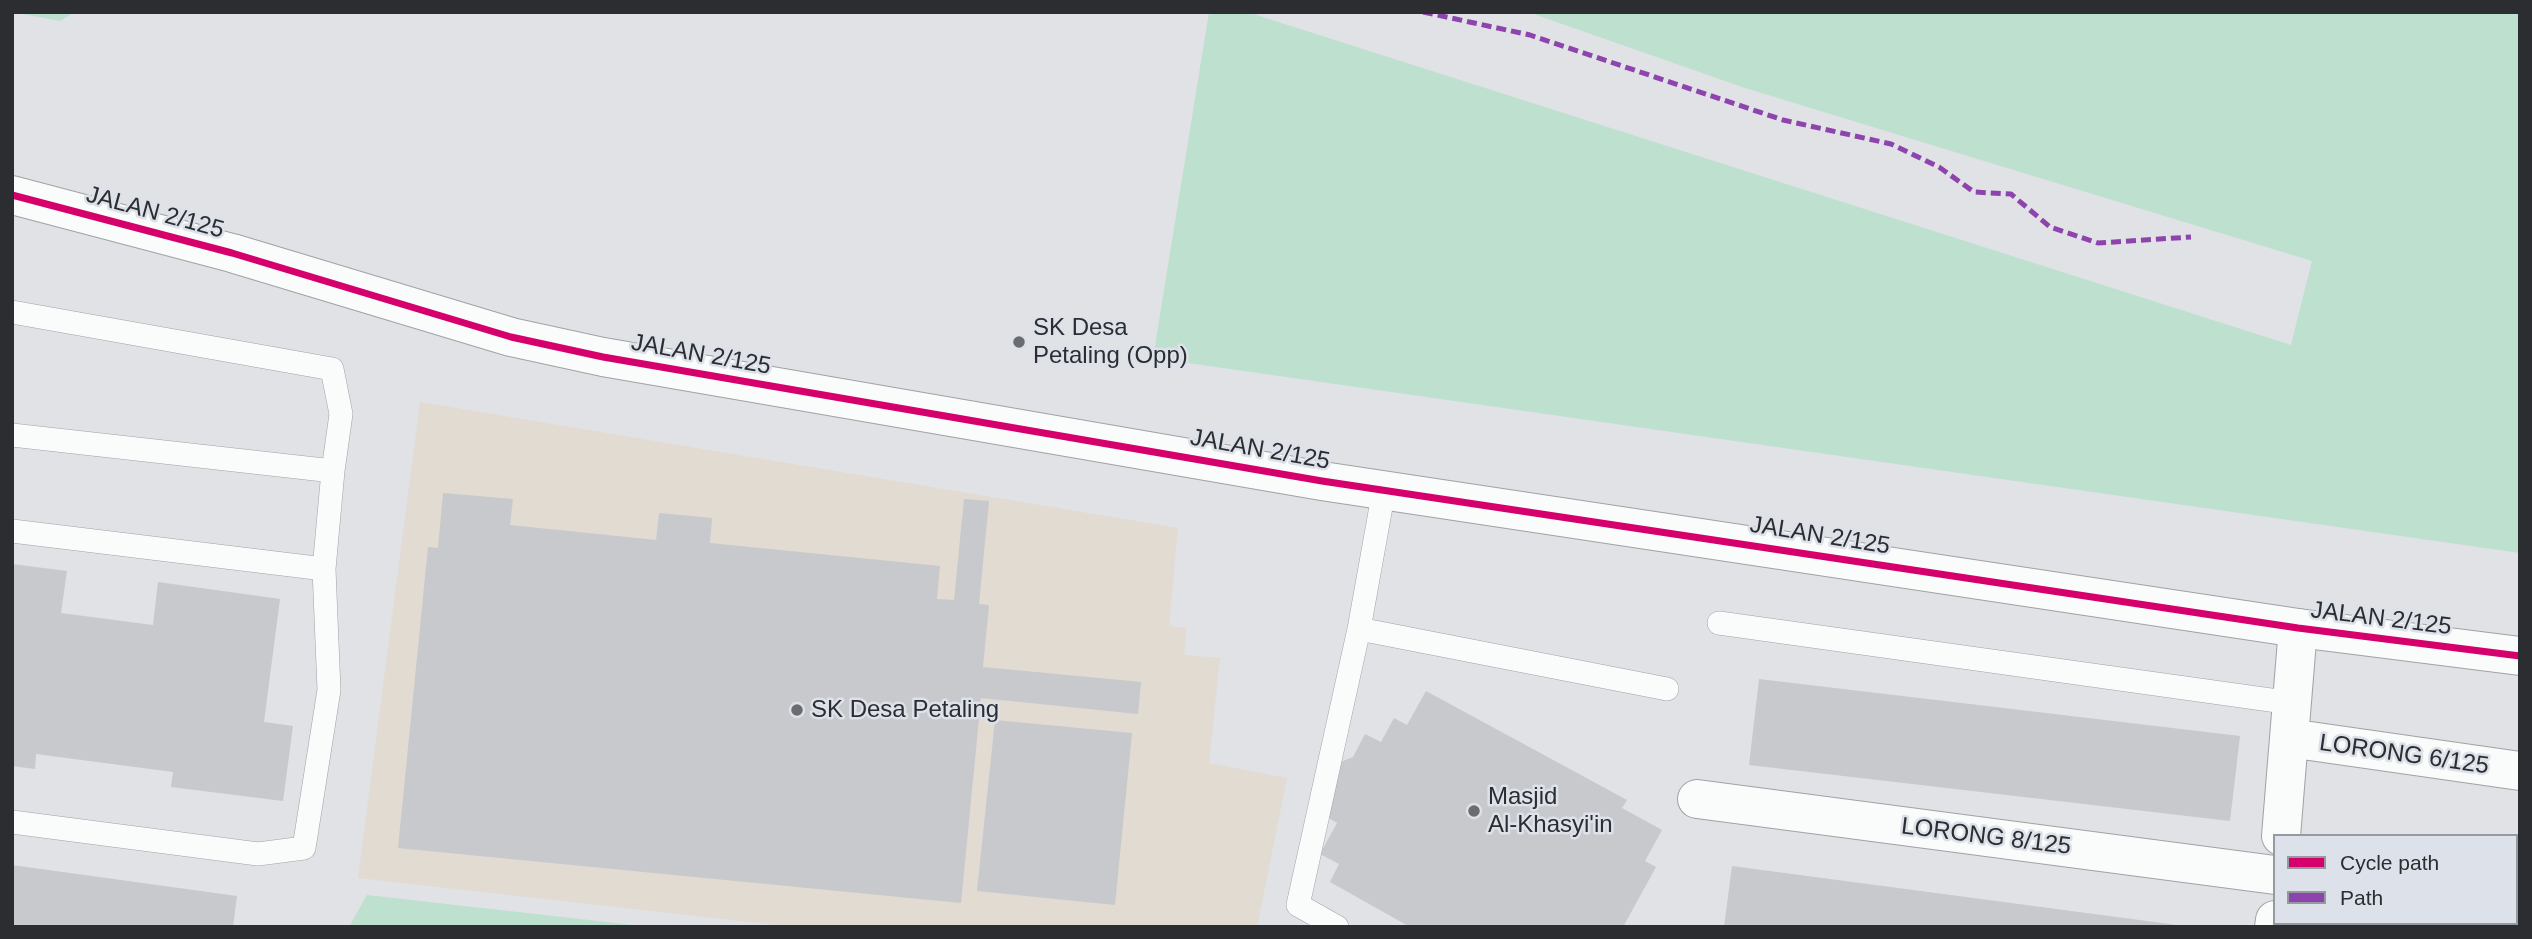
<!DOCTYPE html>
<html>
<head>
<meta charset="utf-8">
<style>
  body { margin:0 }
  #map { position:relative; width:2532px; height:939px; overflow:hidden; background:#e0e2e6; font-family:Helvetica,sans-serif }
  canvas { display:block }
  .frame { position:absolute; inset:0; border:14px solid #2b2d30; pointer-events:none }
  .legend { position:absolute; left:2273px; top:834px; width:245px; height:91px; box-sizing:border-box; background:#dde1e9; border:2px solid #96999f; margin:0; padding:9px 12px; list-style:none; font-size:21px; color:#2b2d30 }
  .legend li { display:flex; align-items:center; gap:14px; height:35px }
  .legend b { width:35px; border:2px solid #96999f }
</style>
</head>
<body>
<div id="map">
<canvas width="2532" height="939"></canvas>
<div class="frame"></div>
<ul class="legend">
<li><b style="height:9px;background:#d6006c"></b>Cycle path</li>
<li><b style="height:9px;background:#8e44ad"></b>Path</li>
</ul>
</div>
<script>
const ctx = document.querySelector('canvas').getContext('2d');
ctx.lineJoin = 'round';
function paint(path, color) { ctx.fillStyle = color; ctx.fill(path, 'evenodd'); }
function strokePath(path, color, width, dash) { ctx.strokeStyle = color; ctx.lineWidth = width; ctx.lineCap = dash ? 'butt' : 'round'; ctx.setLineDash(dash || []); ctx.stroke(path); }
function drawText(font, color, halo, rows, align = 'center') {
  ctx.font = font + ' Helvetica,sans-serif'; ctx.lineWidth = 5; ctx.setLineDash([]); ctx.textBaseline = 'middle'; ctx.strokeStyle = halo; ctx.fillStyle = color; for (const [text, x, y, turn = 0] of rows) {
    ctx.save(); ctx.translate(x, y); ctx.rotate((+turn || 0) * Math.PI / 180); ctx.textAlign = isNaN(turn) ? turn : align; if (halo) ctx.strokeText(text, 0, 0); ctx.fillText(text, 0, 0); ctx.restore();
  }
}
paint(new Path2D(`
  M420,402L1178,528L1169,626L1187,628L1184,655L1220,658L1209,763L1287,778L1257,927H794L358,878Z`), '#e1dbd2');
paint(new Path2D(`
  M12,12H75L60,21Z
  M1209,12H1247L2291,345L2312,261L1745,88L1528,12H2520V553L1153,358Z
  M367,895L651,927H349Z`), '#bee0ce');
paint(new Path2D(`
  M443,493L513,499L510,525L656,540L659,513L712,518L710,543L940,566L937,599L954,600L964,499L989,501L979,604L989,605L983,667L1141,682L1138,714L981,698L961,903L398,848L428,547L438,548Z
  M12,564L67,571L61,613L153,625L158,582L280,599L264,722L293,726L283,801L171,787L173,772L36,754L35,769L12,766Z
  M1759,679L2240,736L2230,821L1749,765Z
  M1426,691L1627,800L1622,808L1662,830L1645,861L1656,867L1623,927H1410L1330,882L1339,864L1320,854L1337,823L1320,813L1333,765L1353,757L1365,734L1381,742L1394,718L1407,725Z
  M995,720L1132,733L1115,905L977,891Z
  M2516,854H2520V927L2361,925L2516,923Z
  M12,865L237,896L233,927H12Z
  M1732,866L2177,925V927H1724Z`), '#c7c9cc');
const service = new Path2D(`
  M12,312L332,369L341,414L333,471L324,569
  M12,435L333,471
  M12,531L324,569L329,690L304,848L258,854L12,822
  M1719,623L2292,703
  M1359,629L1667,689
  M1337,927L1298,905L1359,629L1384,490`);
const minor = new Path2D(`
  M2289,738L2520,771
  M1697,799L2275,875
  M2281,836L2298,628
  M2274,927L2275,920`);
const tertiary = new Path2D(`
  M12,195L232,253L511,337L603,357L1322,481L2298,628L2520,656`);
strokePath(service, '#a0a2a5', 24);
strokePath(minor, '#a0a2a5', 40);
strokePath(tertiary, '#a0a2a5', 40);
strokePath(service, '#fafbfb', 23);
strokePath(minor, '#fafbfb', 38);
strokePath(tertiary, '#fafbfb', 38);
strokePath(new Path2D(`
  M1423,12L1530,35L1783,120L1891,144L1939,167L1974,192L2011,194L2050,227L2098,243L2191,237`), '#8e44ad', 5, [10, 5]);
strokePath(new Path2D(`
  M12,195L232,253L511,337L603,357L1322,481L2298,628L2520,656`), '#d6006c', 7);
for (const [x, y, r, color] of [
  [1019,342,7,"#6a6c70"],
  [797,710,7,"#6a6c70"],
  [1474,811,7,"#6a6c70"]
]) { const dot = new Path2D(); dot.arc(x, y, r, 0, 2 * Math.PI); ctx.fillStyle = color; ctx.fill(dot); strokePath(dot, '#dde1e9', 2.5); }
drawText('24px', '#2b2d30', '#dde1e9', [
  ["JALAN 2/125",155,213,15],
  ["JALAN 2/125",701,355,10],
  ["JALAN 2/125",1260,450,10],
  ["JALAN 2/125",1820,536,9],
  ["JALAN 2/125",2381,619,7],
  ["LORONG 6/125",2404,755,8],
  ["LORONG 8/125",1986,837,7]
]);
drawText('24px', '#2b2d30', '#dde1e9', [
  ["SK Desa",1033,328],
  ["Petaling (Opp)",1033,356],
  ["SK Desa Petaling",811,710],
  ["Masjid",1488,797],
  ["Al-Khasyi'in",1488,825]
], 'left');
</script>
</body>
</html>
